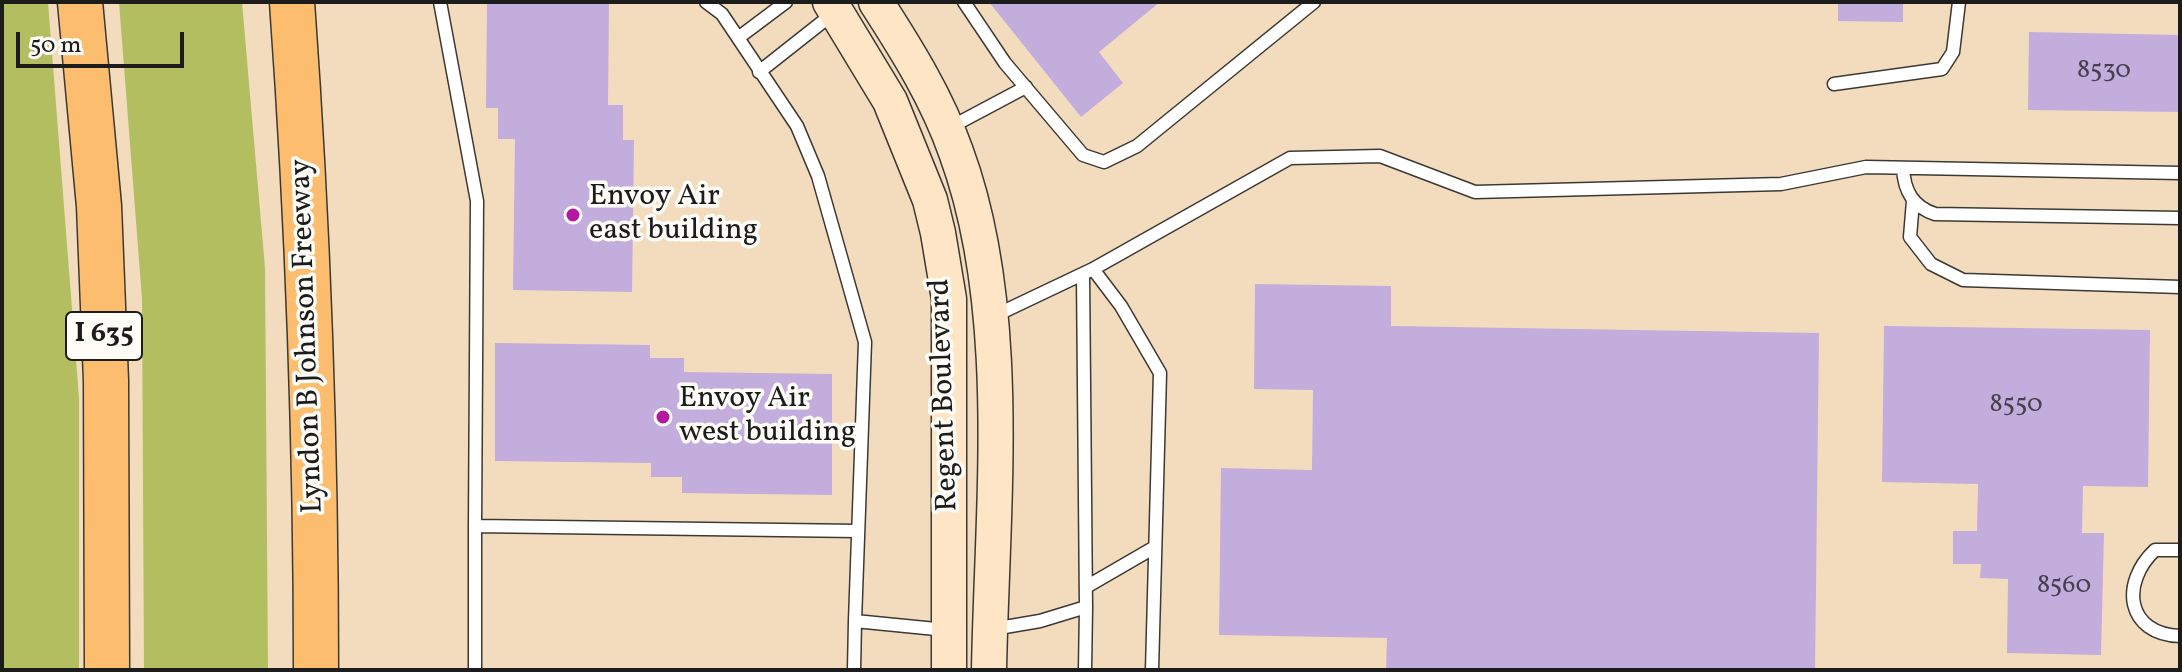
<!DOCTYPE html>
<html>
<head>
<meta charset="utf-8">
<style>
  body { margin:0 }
  #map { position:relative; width:2182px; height:672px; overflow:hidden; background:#f3dcbd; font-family:Vollkorn,serif }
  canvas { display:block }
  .frame { position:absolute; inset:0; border:4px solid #1c1c1c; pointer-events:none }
  .scale { position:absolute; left:16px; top:32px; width:168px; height:36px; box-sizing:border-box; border:4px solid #1c1c1c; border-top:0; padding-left:10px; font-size:24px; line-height:28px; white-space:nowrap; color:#1c1c1c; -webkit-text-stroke:6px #fdfcf7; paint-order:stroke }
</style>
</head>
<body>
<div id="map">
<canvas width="2182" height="672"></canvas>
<div class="frame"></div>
<div class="scale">50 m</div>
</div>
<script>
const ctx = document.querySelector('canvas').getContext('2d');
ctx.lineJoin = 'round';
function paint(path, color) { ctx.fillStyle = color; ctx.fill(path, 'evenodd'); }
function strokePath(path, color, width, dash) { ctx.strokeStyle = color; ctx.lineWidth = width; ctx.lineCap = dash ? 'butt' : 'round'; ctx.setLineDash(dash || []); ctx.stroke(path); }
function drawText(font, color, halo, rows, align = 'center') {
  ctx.font = font + ' Vollkorn,serif'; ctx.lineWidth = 7; ctx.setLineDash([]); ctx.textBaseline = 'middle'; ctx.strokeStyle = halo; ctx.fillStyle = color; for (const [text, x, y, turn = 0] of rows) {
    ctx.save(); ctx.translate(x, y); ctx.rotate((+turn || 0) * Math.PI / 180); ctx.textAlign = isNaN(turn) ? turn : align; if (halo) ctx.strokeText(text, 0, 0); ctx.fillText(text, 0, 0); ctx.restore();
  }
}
paint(new Path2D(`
  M2,2H48L79,398V670H2Z
  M119,2H242L265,268L268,670H144L142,299Z`), '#b2be60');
paint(new Path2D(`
  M487,2H609L608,105H623V140H634L632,292L513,290L515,139H498V108H486Z
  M989,2H1160L1099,52L1123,83L1081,117Z
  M1838,2H1903V22L1838,21Z
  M2029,32L2180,35V112L2028,110Z
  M1255,284L1391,286V326L1819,333L1815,670H1386L1387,638L1219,635L1221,468L1312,470L1313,390L1254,389Z
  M1884,326L2150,330L2148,487L2083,486L2082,533H2104L2101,655L2007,653L2008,579L1980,578L1981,564H1953V531H1977L1978,484L1882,482Z
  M495,343L650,345V358H684V372L832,374V495L682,493V477H651V463L495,461Z`), '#c2addc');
const lane = new Path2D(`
  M440,2L477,201L475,526
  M706,2L722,14L797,126L818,176L865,342L855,621L946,630
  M964,2L1005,63L1083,155L1104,162L1137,146L1314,2
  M738,38L786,2
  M759,72L835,12
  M1834,84L1942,69L1953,52L1959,2
  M947,129L1026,87
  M1903,168C1904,191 1913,207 1935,214L2180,218
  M1913,201L1910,237L1931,264L1963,280L2180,287
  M1093,269L1290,158L1380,156L1475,192L1781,184L1866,167L2180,173
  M992,317L1093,269L1121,306L1160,373L1152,670
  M2180,550H2155C2120,583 2126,634 2180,636
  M1086,587L1155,547
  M993,629L1040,621L1086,607L1083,274
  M475,670V526L858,531
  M854,670L855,621
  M1085,670L1086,607`);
const secondary = new Path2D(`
  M830,2L890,101L930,200L938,233L949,299V670
  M876,2C907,50 937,98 956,152C1014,309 992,505 989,670`);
const highway = new Path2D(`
  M80,2L99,206L106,381L107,670
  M292,2C308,224 316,447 316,670`);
strokePath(lane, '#3c3934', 15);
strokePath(secondary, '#3c3934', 37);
strokePath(highway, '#3c3934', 47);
strokePath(lane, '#fff', 12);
strokePath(secondary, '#fee5c5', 34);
strokePath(highway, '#fcbd6f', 44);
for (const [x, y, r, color] of [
  [573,215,8,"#b5179e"],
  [663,417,8,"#b5179e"]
]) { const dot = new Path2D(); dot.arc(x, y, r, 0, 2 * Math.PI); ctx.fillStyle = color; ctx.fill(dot); strokePath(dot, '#fdfcf7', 3); }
drawText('26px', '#46404c', null, [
  ["8530",2104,72],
  ["8550",2016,406],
  ["8560",2064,587]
]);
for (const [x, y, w] of [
  [104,336,76]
]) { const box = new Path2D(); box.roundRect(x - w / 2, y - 24, w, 48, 6); ctx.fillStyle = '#fdfcf7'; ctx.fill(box); strokePath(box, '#1c1c1c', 2); }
drawText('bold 28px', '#1c1c1c', null, [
  ["I 635",104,336]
]);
drawText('30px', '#1c1c1c', '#fdfcf7', [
  ["Envoy Air",589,198],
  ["east building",589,232],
  ["Envoy Air",679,400],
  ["west building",679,434]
], 'left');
drawText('30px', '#1c1c1c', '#fdfcf7', [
  ["Lyndon B Johnson Freeway",309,336,-92],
  ["Regent Boulevard",946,395,-92]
]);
</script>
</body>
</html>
